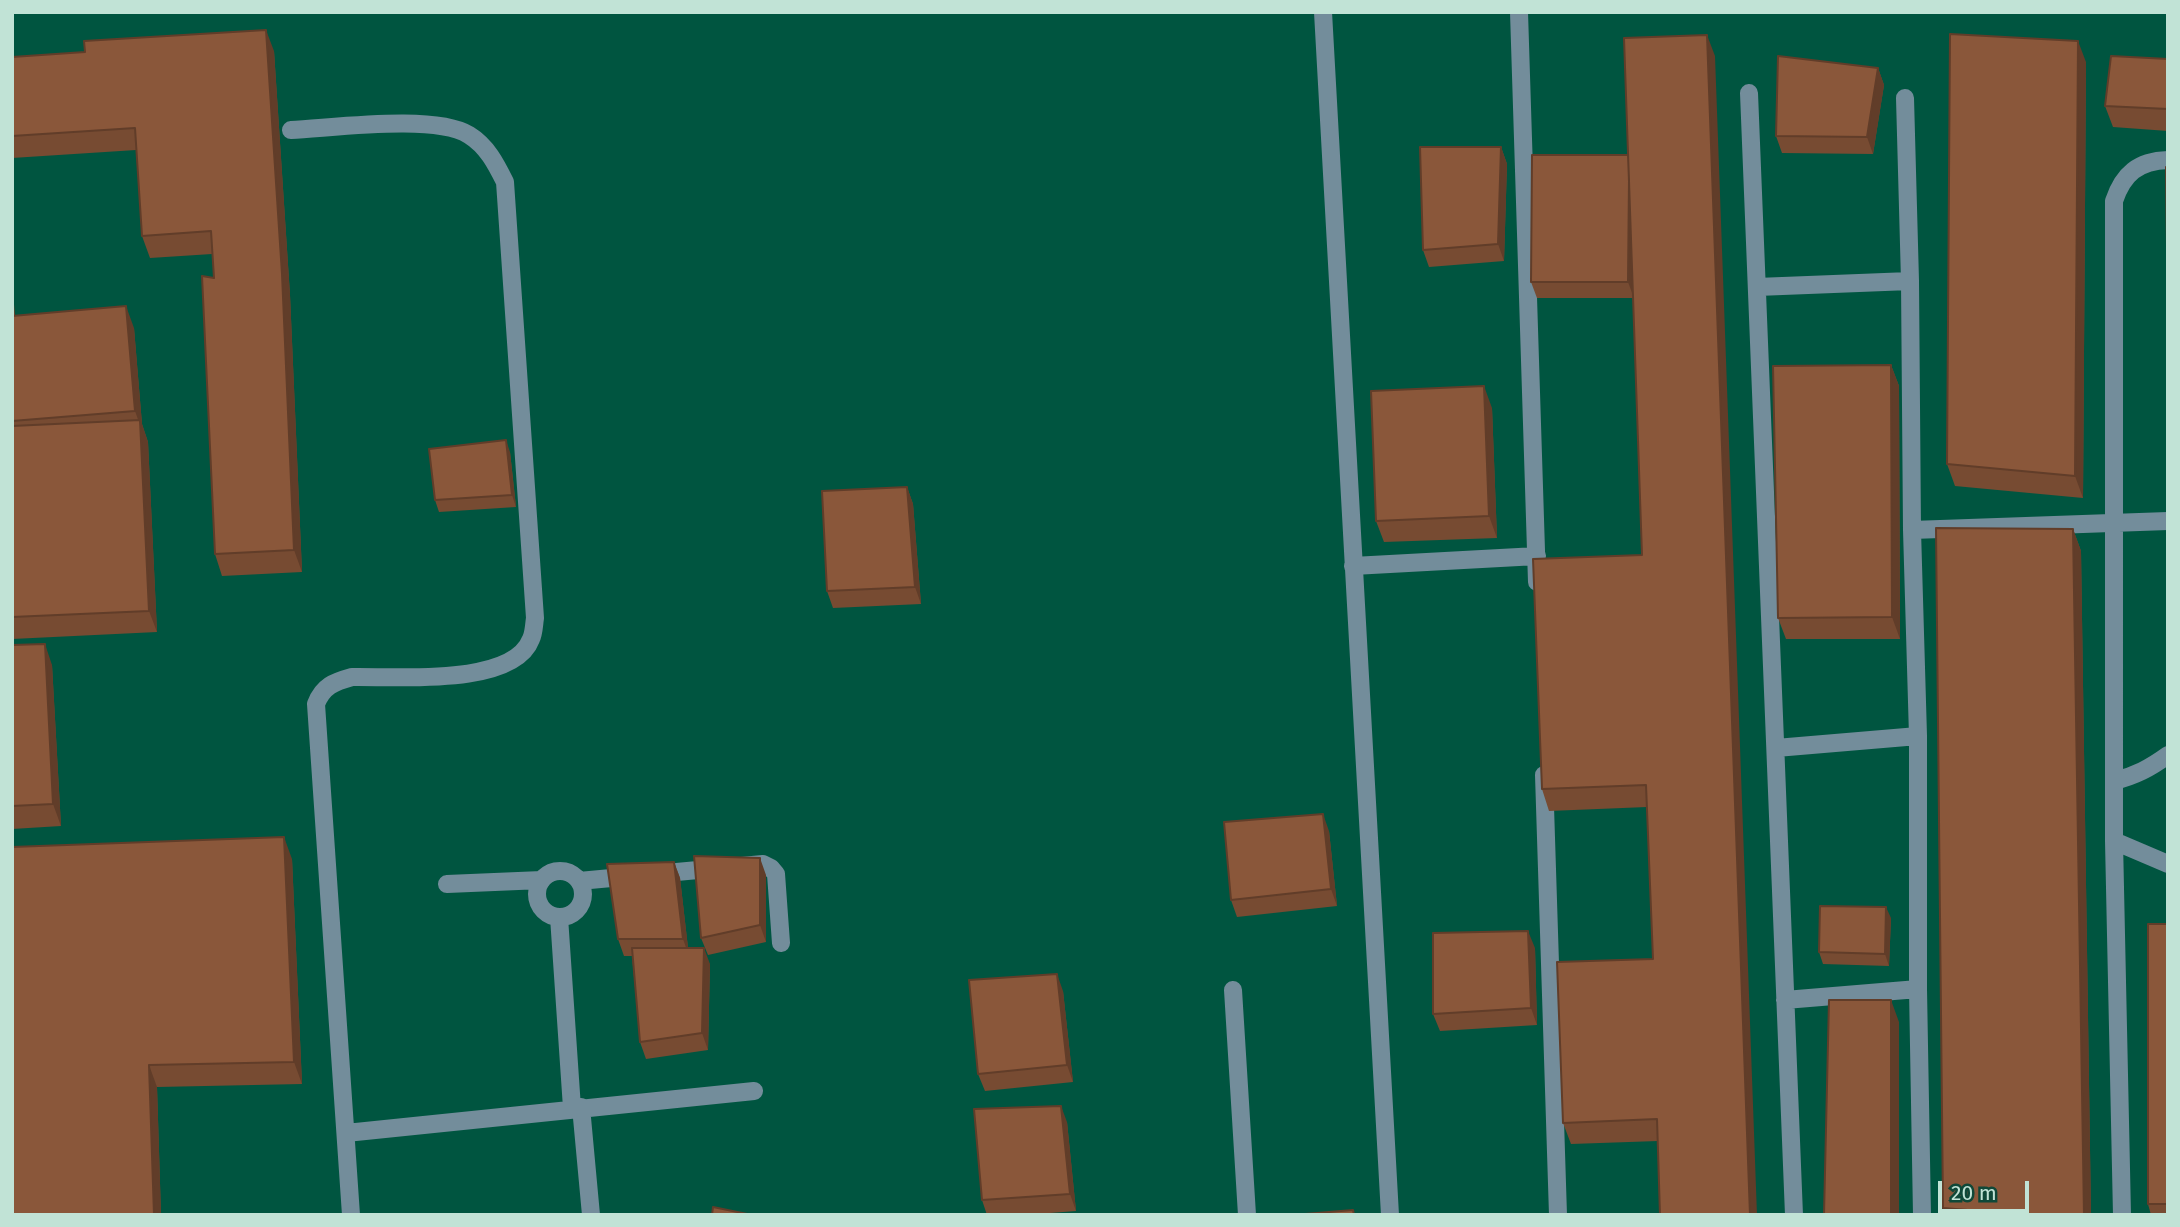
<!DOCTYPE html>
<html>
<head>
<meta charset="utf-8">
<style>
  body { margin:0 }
  #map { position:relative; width:2180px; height:1227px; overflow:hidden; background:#005540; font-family:"Fira Sans",sans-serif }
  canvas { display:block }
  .frame { position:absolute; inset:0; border:14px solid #c1e3d6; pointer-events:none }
  .scale { position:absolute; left:1938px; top:1181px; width:91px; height:32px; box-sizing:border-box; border:4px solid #c1e3d6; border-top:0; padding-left:9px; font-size:21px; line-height:24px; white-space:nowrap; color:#c1e3d6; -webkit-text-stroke:5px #0f4838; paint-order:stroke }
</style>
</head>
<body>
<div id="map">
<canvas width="2180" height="1227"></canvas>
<div class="frame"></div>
<div class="scale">20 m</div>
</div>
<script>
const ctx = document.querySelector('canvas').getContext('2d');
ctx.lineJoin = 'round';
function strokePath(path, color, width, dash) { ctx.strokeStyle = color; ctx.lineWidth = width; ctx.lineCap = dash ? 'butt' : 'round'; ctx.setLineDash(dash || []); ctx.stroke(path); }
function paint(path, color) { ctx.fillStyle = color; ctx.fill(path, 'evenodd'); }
strokePath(new Path2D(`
  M1323,12L1390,1215
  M1519,12L1537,582
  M1749,93L1794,1215
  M1905,98L1910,281L1912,530L1918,736V989L1922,1215
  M291,130C334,128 435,114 469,135C487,146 496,164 505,182L535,618C534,624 534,633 531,639C513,687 395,676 352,677C334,682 323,686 316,704L351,1215
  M1757,287L1910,281
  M1912,530L2168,521
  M1353,566L1537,556
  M1776,748L1918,736
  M1544,775L1558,1215
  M2114,781C2135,776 2150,768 2168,755
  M2114,841L2168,864
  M537 894a23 23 0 1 1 46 0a23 23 0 1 1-46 0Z
  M579,881L763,864L771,868L776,874L781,943
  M447,884L542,880
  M559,917L572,1108
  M1233,990L1247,1215
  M1785,1000L1918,989
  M581,1107L591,1215
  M346,1133L754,1091
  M2122,1215L2114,841V201C2123,174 2138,161 2168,160`), '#738d9b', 18);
paint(new Path2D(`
  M274,51L290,295L302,572L222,576L215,554L214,278L212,254L150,258L142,236L136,150L12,158V57Z
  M1715,56L1658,1141L1571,1144L1563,1123L1653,959L1647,807L1549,811L1542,789L1642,555L1633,298H1537L1531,282L1628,155Z
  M2168,59V131L2113,127L2105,106Z
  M2086,62L2083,498L1955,486L1947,464Z
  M1878,68L1884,85L1873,154L1782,153L1776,136Z
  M1501,147L1507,164L1504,261L1429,267L1423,250Z
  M12,281L15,316L134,328L142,424L148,442L157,632L12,639Z
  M1891,365L1899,386L1900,639H1786L1778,618Z
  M1492,408L1497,538L1384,542L1376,521Z
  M510,452L516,507L439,512L435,500Z
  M907,487L913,504L921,604L833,608L827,591Z
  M2073,529L2081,551L2091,1215H1946L1943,1208Z
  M12,645L52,665L61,826L12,829Z
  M1329,831L1337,906L1237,917L1231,900Z
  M292,859L302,1084L157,1087L161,1215H12Z
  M674,862L680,878L688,948L710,964L708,1050L646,1059L640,1042L632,956H624L618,939Z
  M766,875V942L708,955L701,938Z
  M1891,918L1889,966L1823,964L1819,952Z
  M2168,924V1215H2151L2148,1204Z
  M1535,948L1537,1025L1440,1031L1433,1014Z
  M1063,991L1073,1082L985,1091L978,1074Z
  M1067,1122L1076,1211L1024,1215H987L982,1200Z`), '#774b32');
paint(new Path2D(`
  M266,30L274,51L290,295L302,572L294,550Z
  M1707,35L1715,56L1757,1215H1750Z
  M2078,41L2086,62L2083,498L2075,476Z
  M1878,68L1884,85L1873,154L1867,137Z
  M1501,147L1507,164L1504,261L1498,244Z
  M1629,155L1634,298L1628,282Z
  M12,280L16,338L12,328Z
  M126,306L134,328L142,424L148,442L157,632L149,611L141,428L135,411Z
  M1891,365L1899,386L1900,639L1892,617Z
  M1484,386L1492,408L1497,538L1489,516Z
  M506,440L510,452L516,507L512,495Z
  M907,487L913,504L921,604L915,587Z
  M2073,529L2081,551L2091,1215H2084Z
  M45,644L52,665L61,826L53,804Z
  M1323,814L1329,831L1337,906L1331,889Z
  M284,837L292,859L302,1084L294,1062Z
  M760,858L766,875V942L760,925Z
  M674,862L680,878L689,956L683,939Z
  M1886,907L1891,918L1889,966L1885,954Z
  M1528,931L1535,948L1537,1025L1531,1008Z
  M704,948L710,964L708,1050L702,1033Z
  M1057,974L1063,991L1073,1082L1067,1065Z
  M1891,1000L1899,1022V1215H1891Z
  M149,1065L157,1087L161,1215H154Z
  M1061,1106L1067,1122L1076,1211L1070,1194Z`), '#613d29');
const building = new Path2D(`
  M266,30L282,274L294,550L215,554L202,276L214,278L211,231L142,236L135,128L12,136V57L85,52L84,41Z
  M1950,34L2078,41L2075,476L1947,464Z
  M1707,35L1750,1215H1660L1657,1119L1563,1123L1557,962L1653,959L1646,785L1542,789L1533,559L1642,555L1624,38Z
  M1778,56L1878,68L1867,137L1776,136Z
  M2111,56L2168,59V109L2105,106Z
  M1420,147H1501L1498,244L1423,250Z
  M1532,155H1628L1629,180L1628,282H1531Z
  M2166,167H2168V327Z
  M126,306L135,411L12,421V316Z
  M1891,365L1892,617L1778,618L1773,366Z
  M1484,386L1489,516L1376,521L1371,391Z
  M140,420L149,611L12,617V426Z
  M506,440L512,495L435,500L429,449Z
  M907,487L915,587L827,591L822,491Z
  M1936,528L2073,529L2084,1215H2030L1943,1208Z
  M45,644L53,804L12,806V645Z
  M1323,814L1331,889L1231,900L1224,822Z
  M284,837L294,1062L149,1065L154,1215H12V847Z
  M694,856L760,858V925L701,938Z
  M674,862L683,939H618L607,864Z
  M1820,906L1886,907L1885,954L1819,952Z
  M2148,924H2168V1204H2148Z
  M1528,931L1531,1008L1433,1014V933Z
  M632,948H704L702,1033L640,1042Z
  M1057,974L1067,1065L978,1074L969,980Z
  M1829,1000H1891V1215H1824Z
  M1061,1106L1070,1194L982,1200L974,1109Z
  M713,1207L752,1215H712Z
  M1353,1210L1354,1215H1293Z`);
paint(building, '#8a573a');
strokePath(building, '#613d29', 2);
</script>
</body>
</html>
